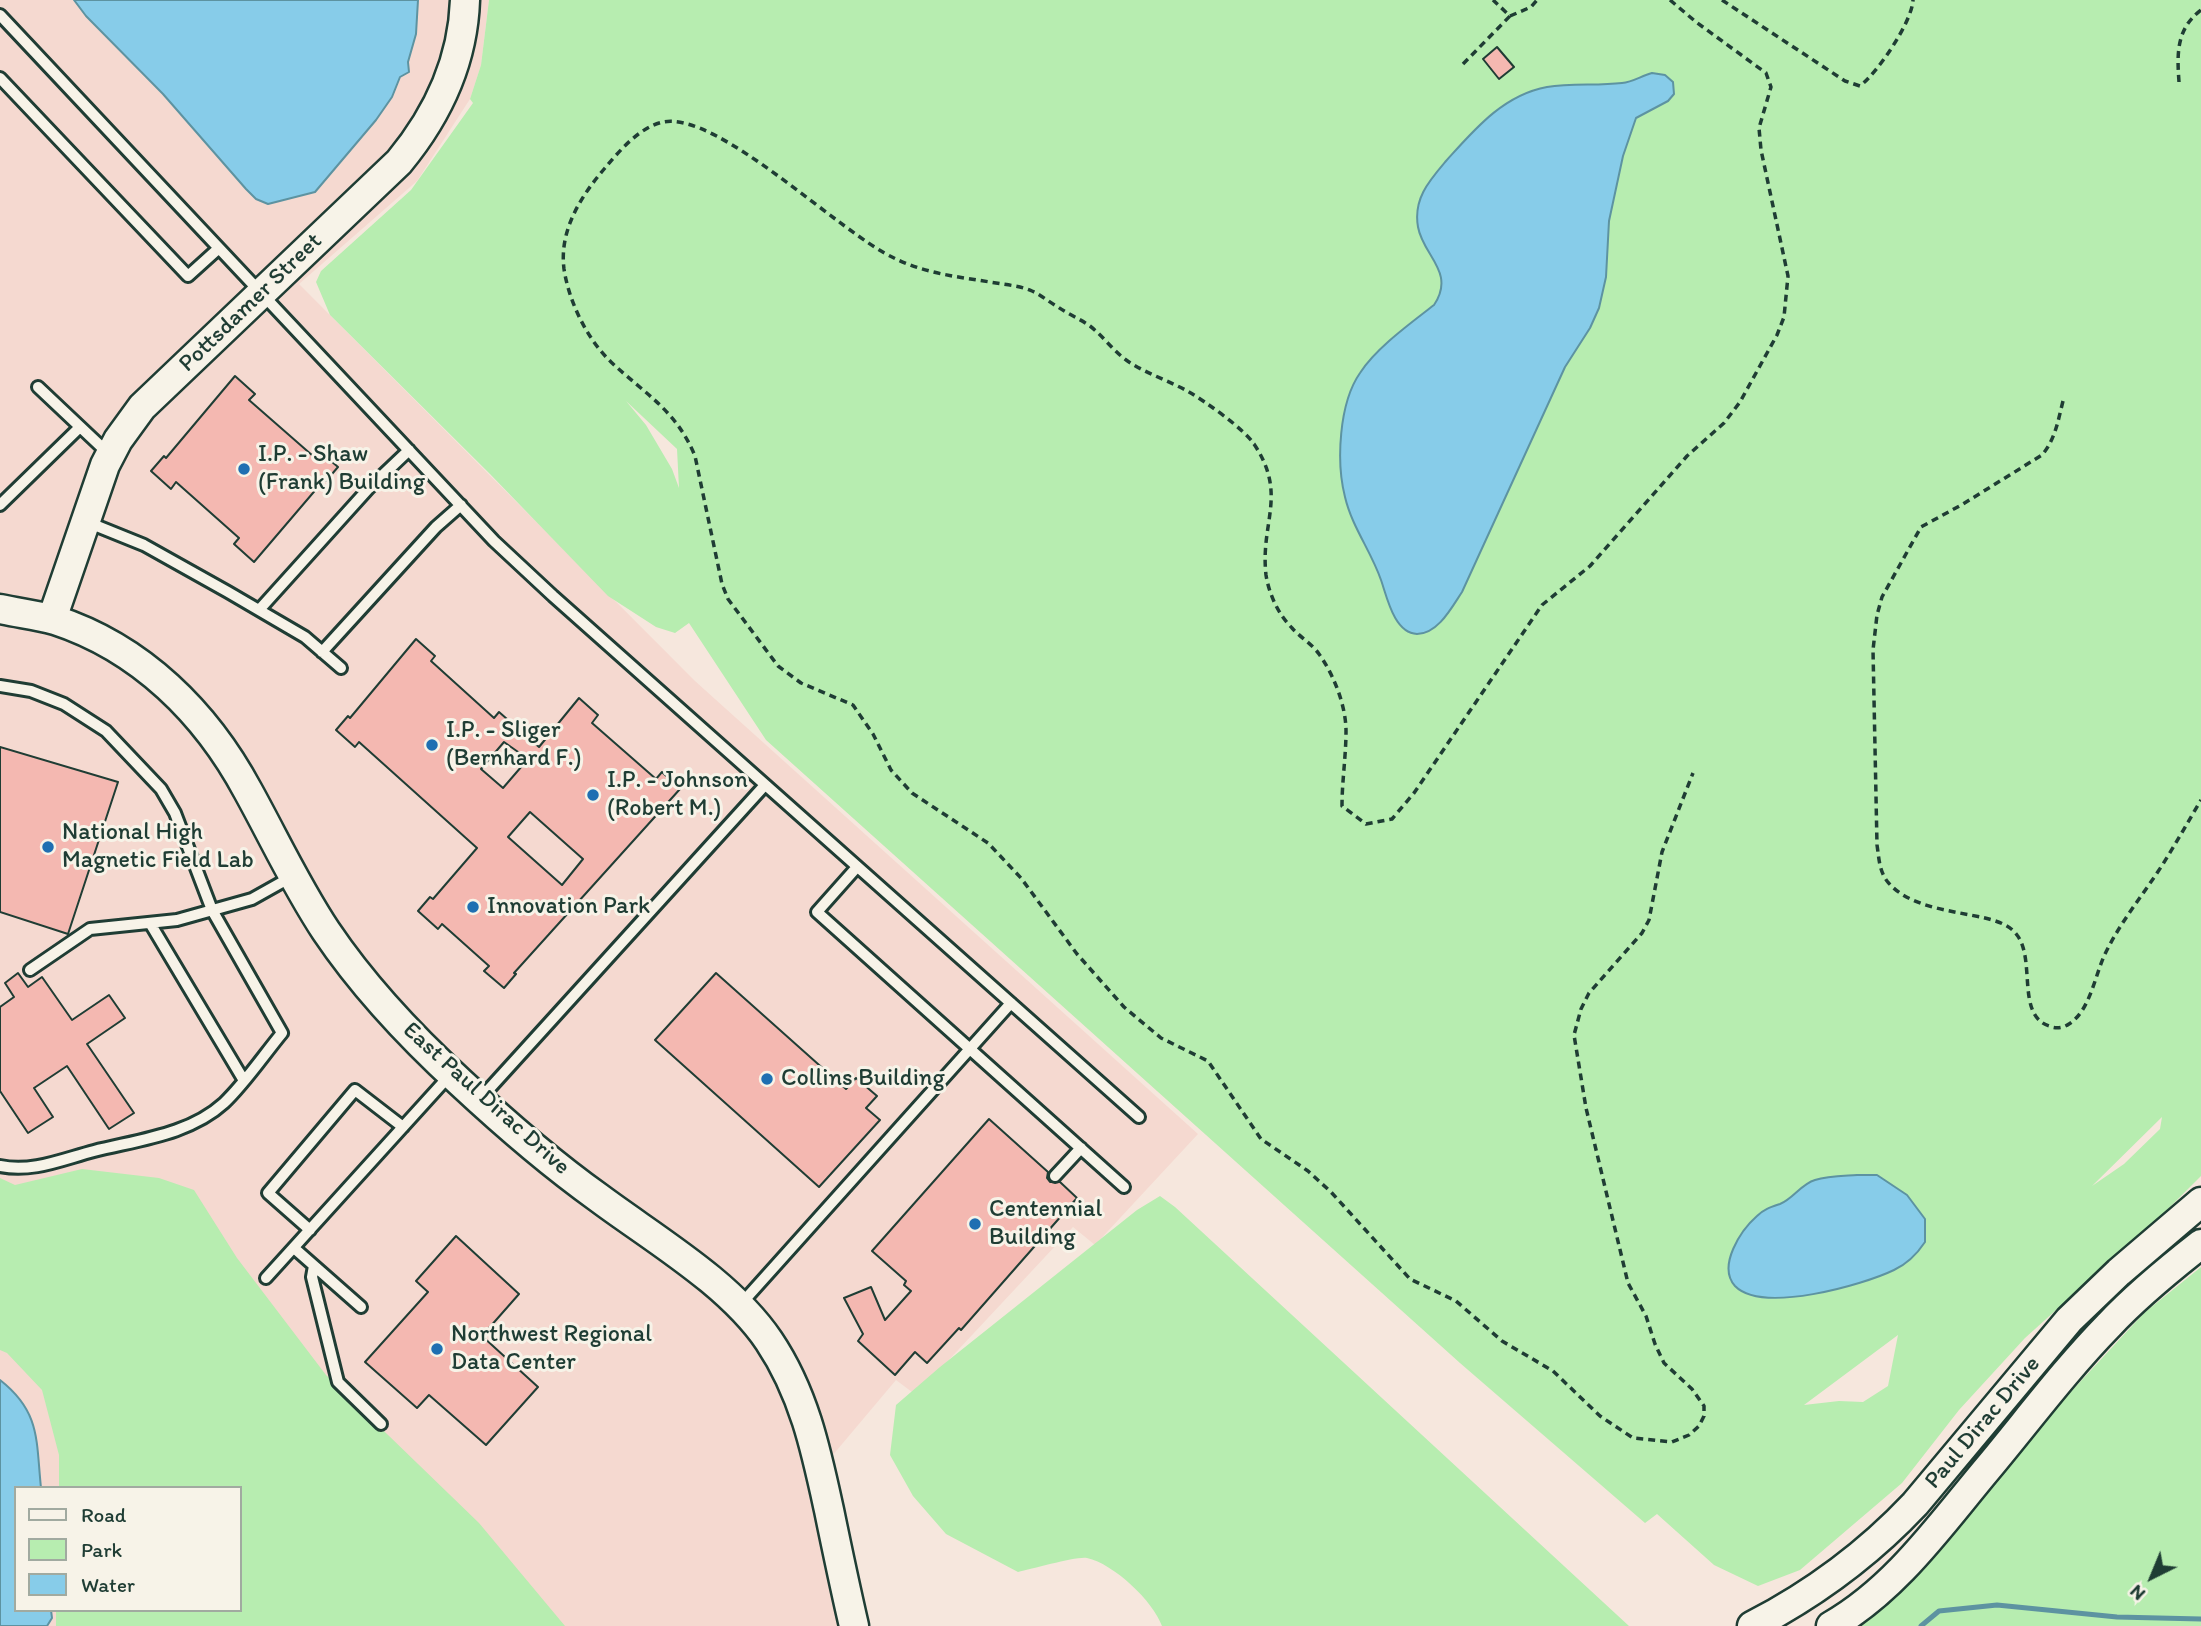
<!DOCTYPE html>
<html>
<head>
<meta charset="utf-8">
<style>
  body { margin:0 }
  #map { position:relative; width:2201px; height:1626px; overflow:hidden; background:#f6e7dd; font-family:Itim,sans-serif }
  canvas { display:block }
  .legend { position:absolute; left:14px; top:1486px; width:228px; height:126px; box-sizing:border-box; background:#f7f3e8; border:2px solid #a1aaa0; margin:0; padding:9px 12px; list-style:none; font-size:21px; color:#1f3d34 }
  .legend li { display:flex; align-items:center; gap:14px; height:35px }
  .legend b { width:35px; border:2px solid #a1aaa0 }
  .north { position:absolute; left:2117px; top:1542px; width:70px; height:70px; -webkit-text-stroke:5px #f7f3e8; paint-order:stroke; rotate:223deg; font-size:19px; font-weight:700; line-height:28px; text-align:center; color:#1f3d34 }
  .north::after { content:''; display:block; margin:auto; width:24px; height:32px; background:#1f3d34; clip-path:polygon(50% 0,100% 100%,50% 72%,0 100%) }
</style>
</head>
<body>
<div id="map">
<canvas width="2201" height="1626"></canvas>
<ul class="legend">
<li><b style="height:9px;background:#f7f3e8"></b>Road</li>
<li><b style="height:19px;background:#b7edb0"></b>Park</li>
<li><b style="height:19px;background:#87cce9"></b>Water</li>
</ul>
<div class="north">N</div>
</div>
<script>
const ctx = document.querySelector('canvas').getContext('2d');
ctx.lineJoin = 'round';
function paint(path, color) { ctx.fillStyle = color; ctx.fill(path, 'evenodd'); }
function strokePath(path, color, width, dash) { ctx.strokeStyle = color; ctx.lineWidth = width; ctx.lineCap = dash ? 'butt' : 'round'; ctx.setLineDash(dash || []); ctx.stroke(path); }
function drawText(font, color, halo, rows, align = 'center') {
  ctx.font = font + ' Itim,sans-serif'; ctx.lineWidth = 6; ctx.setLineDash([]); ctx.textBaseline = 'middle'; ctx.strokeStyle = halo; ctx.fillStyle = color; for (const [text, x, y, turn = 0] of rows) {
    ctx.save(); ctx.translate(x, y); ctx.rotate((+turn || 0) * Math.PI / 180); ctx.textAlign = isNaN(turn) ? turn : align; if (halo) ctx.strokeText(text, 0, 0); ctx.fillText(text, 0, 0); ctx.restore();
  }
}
paint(new Path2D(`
  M0,0H489L481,65L470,99L417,181L299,284L695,681L1198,1134L1095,1245L1073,1227L916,1395L896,1380L832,1456L839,1479L866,1626H0ZM16,1488H240V1610H16Z`), '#f5d9d0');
paint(new Path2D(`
  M489,0H2201V1176L2165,1212L2025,1338L1959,1410L1902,1483L1800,1570L1758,1586L1714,1565L1657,1514L1645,1523L1460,1363L766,740L689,623L675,633L656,627L608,596L490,474L330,315L316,282L321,271L411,190L473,103L470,99L481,65ZM626,401L677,449L679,488L672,469L646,425ZM2162,1117L2160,1129L2124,1164L2092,1186ZM1898,1335L1888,1386L1863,1402L1839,1401L1804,1405Z
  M82,1169L159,1178L194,1190L237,1258L326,1375L479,1523L565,1626H56V1610H240V1488H59V1455L42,1390L7,1353L0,1350V1178L15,1185Z
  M1160,1196L1175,1207L1629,1626H1162C1153,1601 1114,1564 1087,1558C1077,1556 1032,1569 1018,1572L946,1534L913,1496L890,1455L896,1405L940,1367L1137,1210Z
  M2201,1267V1626H1852L1938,1550L2053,1411L2144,1313Z`), '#b7edb0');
const water = new Path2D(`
  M74,0H418L416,34L408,62L409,72L400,77L392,97L376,120L315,192L268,204L256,199L246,189L163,94L86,16Z
  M1652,73L1665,75L1673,82L1674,94L1668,101L1636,118L1623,156L1609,221L1606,277L1599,308L1590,328L1565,367L1462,592C1452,607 1438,634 1417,634C1394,633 1387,597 1381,580C1371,551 1352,527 1345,497C1336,462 1339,403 1360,373C1376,348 1411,323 1434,305C1456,272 1423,256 1418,227C1413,199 1429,181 1446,161C1474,130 1503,95 1547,87C1572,83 1597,86 1622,83C1633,82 1641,76 1652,73Z
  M1857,1175H1877L1907,1195L1925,1219V1242C1917,1254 1907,1264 1894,1270C1863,1285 1762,1314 1735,1286C1717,1266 1741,1230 1757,1216C1764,1209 1771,1207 1780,1204C1793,1199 1801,1184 1815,1180C1828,1176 1844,1176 1857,1175Z
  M0,1380C41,1412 36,1441 41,1488H16V1610H51L52,1618L47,1626H0Z`);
paint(water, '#87cce9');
strokePath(water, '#5d93a1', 2);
strokePath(new Path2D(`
  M1921,1626L1939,1611L1997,1605L2117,1617L2201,1619`), '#5d93a1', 5);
const building = new Path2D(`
  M1497,47L1514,67L1499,79L1483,59Z
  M235,376L255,394L249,400L313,456L318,450L338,467L326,481L324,480L254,562L234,544L239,538L176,482L171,489L151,471L164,456L166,458Z
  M416,639L435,656L431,661L494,718L499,712L539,747L579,698L598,715L592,723L656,779L662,772L680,789L514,973L516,974L504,988L484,971L489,966L442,924L438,929L418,911L430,897L433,899L477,848L359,742L355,747L336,730L348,716L350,718ZM504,742L528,759L503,788L481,769ZM530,812L583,859L562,885L508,837Z
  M0,747L118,782L68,934L0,912Z
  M18,973L28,987L42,977L72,1020L109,995L125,1018L87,1044L134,1113L109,1129L67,1066L34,1088L53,1117L28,1133L0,1091V1007L14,997L5,983Z
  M716,973L846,1089L856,1078L877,1096L866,1108L880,1120L819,1187L655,1040Z
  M989,1119L1048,1172L1047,1178L1050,1182H1060L1077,1198L961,1330L959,1328L927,1363L915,1352L895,1375L858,1341L863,1334L844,1298L871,1287L885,1320L911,1291L904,1285L906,1281L872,1251Z
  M456,1236L519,1294L482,1336L538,1387L486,1445L429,1395L417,1408L365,1362L428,1292L416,1281Z`);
paint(building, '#f4b8b1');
strokePath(building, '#1f3d34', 2);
const service = new Path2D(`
  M0,15L494,541L553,596L1139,1117
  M0,78L188,276L219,248
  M38,387L110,455
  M0,505L80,427
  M87,522L144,545L228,592L305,637L341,668
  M259,610L369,488L409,450
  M322,652L436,527L461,505
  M0,686L31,691L64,704L106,731L161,789L175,813L212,910L282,1033C263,1056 245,1083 224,1103C189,1135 137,1140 94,1151C63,1159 32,1173 0,1166
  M857,867L817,912L1124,1187
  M150,923L243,1079
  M30,970L90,929L177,920L252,899L293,876
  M480,1099L765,785
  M1055,1176L1081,1148
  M310,1230L268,1193L355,1090L403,1127
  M294,1248L361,1307
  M314,1266L312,1277L338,1382L381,1424
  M266,1278L450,1075
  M741,1304L1011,1003`);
const tertiary = new Path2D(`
  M0,609C18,613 37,615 55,620C141,648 206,713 248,791C274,838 296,886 326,931C363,986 411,1037 460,1082C504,1123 550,1163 599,1198C654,1239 730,1283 769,1341C804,1393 816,1450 829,1510C837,1549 845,1587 854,1626
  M52,619L105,465L118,440L142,407L399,162C437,116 463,61 465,0
  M1752,1626C1814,1594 1867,1555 1915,1504L2069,1320L2119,1272L2201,1202
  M1831,1626C1896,1589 1941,1524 1988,1468C2028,1420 2065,1370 2109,1325C2137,1295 2169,1269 2201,1244`);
strokePath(service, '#1f3d34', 16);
strokePath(tertiary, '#1f3d34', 33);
strokePath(new Path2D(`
  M1670,0L1696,22L1766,73L1771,87L1759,128L1761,150L1788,276L1784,317L1777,335L1740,402L1724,423L1687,456L1590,566L1542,605L1414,793L1392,819L1366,824L1342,806C1342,781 1346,756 1346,731C1346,706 1334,675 1319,654C1312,644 1300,637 1292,628C1278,614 1269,594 1266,575C1260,522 1288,495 1254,444C1243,428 1206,402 1189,392C1170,381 1147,374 1129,362C1114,352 1104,337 1090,326C1080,319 1068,314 1058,307C1049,302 1041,295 1032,291C1021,286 1008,285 996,283C960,277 926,274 894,258C840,233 718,111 663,122C640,127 620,150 605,168C581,196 559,230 564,269C569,302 587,339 611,362C645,394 676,410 695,456L722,584L728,599L778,666L801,683L853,705L873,734L891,770L912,793L988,843L1021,878L1077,954L1124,1007L1161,1038L1208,1061L1261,1139L1308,1171L1331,1192L1410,1279L1456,1301L1502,1341L1553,1371L1600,1416L1633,1438L1672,1442L1689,1435L1699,1426L1704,1416V1406L1692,1389L1664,1363L1655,1344L1646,1316L1628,1283L1586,1108L1574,1035L1581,1009L1589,993L1642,933L1649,920L1662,852L1693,773
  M1722,0L1845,81L1860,86C1878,72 1912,22 1913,0
  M1510,16L1531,7L1537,0
  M1463,64L1510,16L1493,0
  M2179,82C2177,54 2176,29 2201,10
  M2063,401C2058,421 2055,440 2042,455L1963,504L1921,527L1882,597L1877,615L1873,650L1877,845C1879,858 1879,870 1887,881C1908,908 1955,911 1985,918C1997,921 2010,925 2017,935C2036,960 2016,1015 2049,1026C2056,1029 2063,1028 2069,1024C2090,1011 2095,975 2105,954C2121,921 2143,895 2163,864C2176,843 2188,822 2201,800`), '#1f3d34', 3.5, [7, 5]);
strokePath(service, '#f7f3e8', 10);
strokePath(tertiary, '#f7f3e8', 28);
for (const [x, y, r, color] of [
  [244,469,7,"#1f6fb2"],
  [432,745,7,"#1f6fb2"],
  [593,795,7,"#1f6fb2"],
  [48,847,7,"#1f6fb2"],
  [473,907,7,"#1f6fb2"],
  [767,1079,7,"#1f6fb2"],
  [975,1224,7,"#1f6fb2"],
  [437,1349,7,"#1f6fb2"]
]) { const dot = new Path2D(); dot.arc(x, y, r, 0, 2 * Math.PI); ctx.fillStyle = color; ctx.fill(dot); strokePath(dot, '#f7f3e8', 2.5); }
drawText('24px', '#1f3d34', '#f7f3e8', [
  ["Pottsdamer Street",251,303,-44],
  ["East Paul Dirac Drive",486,1099,42],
  ["Paul Dirac Drive",1983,1423,-50]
]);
drawText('24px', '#1f3d34', '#f7f3e8', [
  ["I.P. - Shaw",258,455],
  ["(Frank) Building",258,483],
  ["I.P. - Sliger",446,731],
  ["(Bernhard F.)",446,759],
  ["I.P. - Johnson",607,781],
  ["(Robert M.)",607,809],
  ["National High",62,833],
  ["Magnetic Field Lab",62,861],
  ["Innovation Park",487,907],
  ["Collins Building",781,1079],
  ["Centennial",989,1210],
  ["Building",989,1238],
  ["Northwest Regional",451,1335],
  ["Data Center",451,1363]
], 'left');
</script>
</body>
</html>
